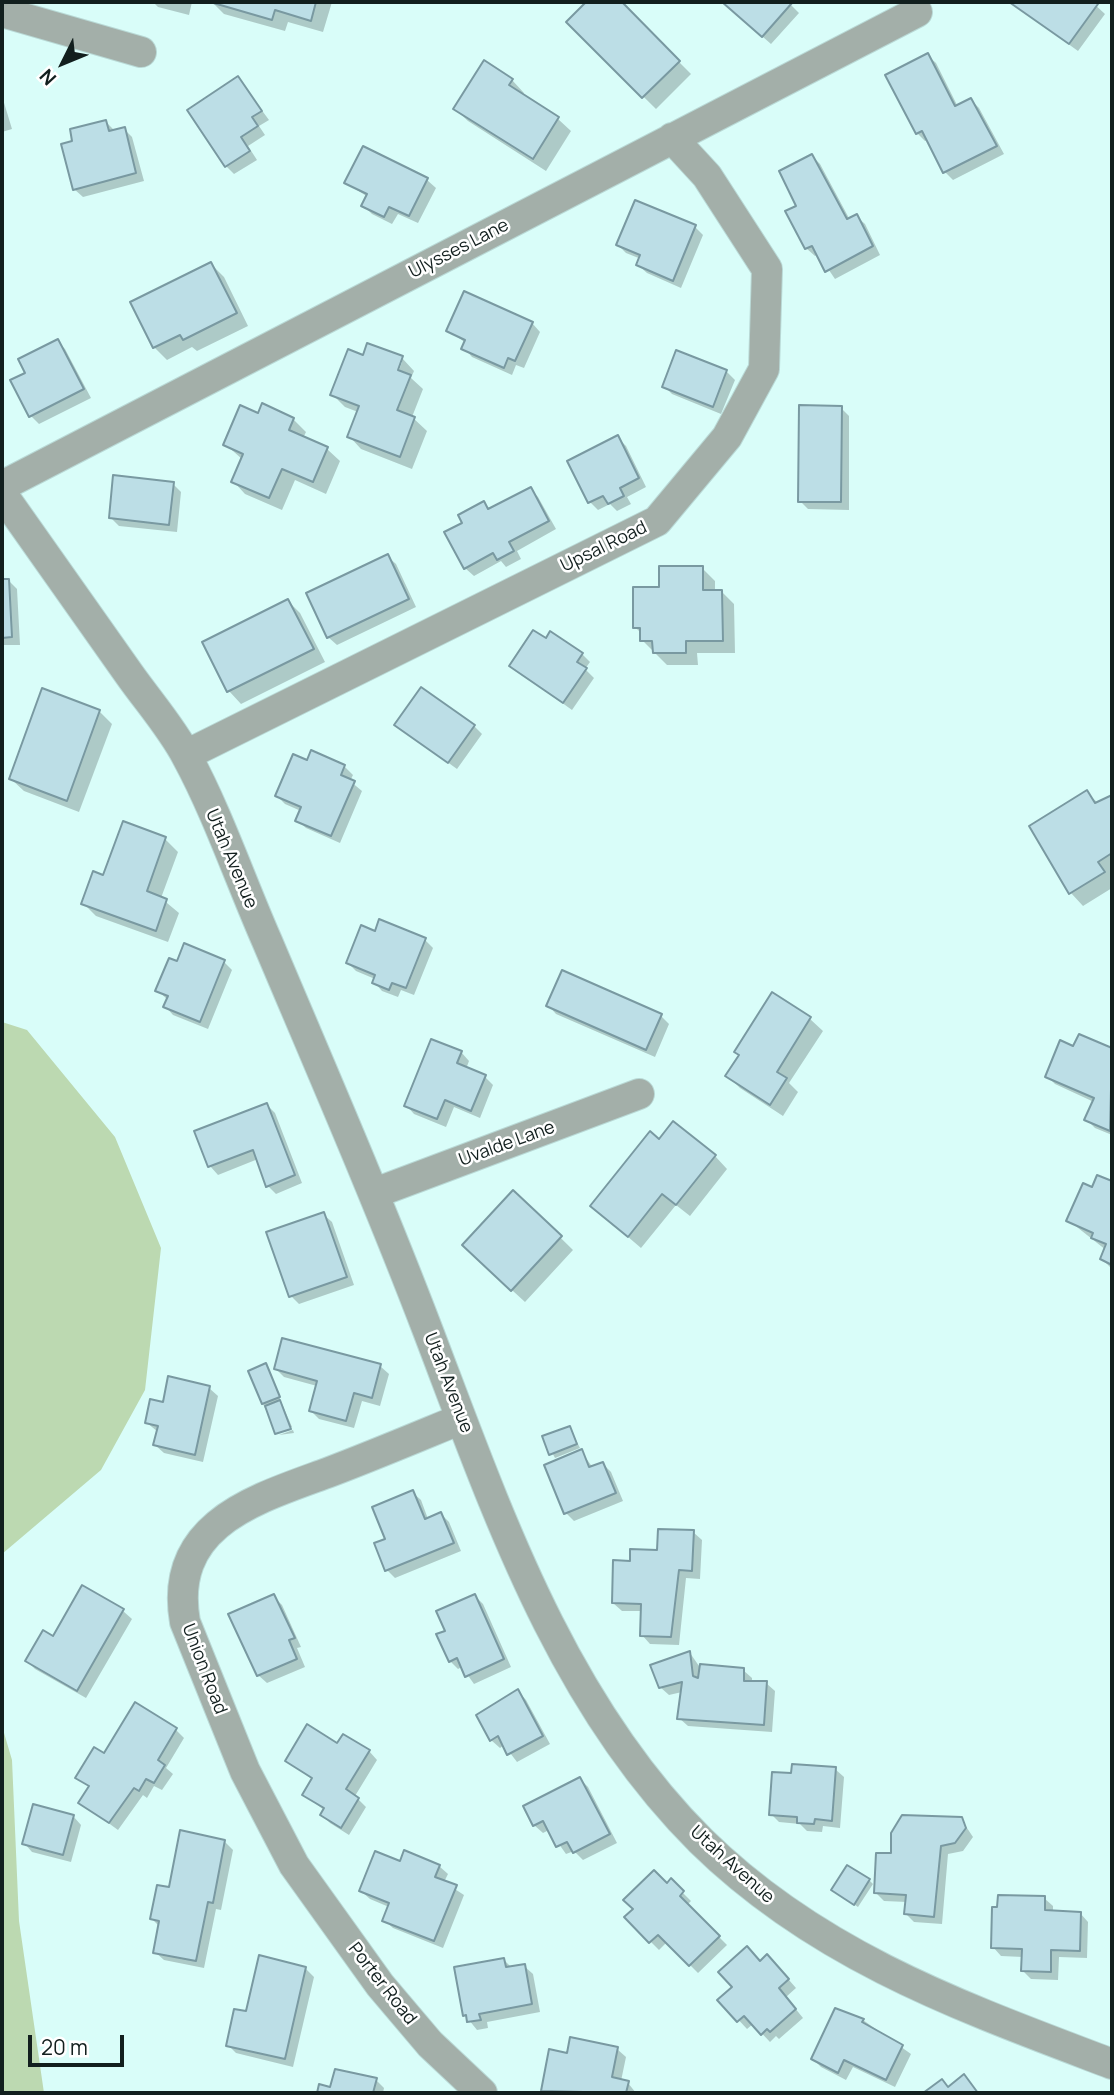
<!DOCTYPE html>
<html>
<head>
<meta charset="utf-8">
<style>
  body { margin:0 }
  #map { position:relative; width:1114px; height:2095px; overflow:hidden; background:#d9fdf9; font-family:Manrope,sans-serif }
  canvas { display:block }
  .frame { position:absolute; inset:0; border:4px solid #121f1e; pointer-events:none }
  .north { position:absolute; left:28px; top:28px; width:70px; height:70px; -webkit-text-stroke:5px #fff; paint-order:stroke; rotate:227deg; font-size:19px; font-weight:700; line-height:28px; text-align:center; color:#121f1e }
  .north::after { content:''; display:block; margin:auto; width:24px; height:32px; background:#121f1e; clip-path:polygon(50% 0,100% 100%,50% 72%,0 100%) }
  .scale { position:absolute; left:28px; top:2035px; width:96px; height:32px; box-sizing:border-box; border:4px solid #121f1e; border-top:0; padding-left:9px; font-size:21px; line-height:24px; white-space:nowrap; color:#121f1e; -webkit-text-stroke:5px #fff; paint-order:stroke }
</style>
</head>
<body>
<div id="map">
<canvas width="1114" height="2095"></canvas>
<div class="frame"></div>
<div class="north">N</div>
<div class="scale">20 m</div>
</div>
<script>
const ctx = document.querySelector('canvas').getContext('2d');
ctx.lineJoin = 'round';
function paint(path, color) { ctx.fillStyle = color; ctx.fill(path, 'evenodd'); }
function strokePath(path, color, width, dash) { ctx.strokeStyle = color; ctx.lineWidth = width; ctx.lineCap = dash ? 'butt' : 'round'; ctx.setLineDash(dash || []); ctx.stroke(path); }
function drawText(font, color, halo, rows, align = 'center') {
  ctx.font = font + ' Manrope,sans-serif'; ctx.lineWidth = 5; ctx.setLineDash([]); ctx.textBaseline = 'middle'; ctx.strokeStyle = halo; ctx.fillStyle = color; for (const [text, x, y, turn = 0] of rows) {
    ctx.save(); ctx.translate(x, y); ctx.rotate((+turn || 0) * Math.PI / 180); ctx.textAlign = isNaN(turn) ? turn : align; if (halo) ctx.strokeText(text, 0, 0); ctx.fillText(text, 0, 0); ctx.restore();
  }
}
paint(new Path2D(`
  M2,1022L27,1030L115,1137L161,1248L145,1390L101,1470L2,1554Z
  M2,1726L12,1760L19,1921L44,2093H2Z`), '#bcd9b1');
paint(new Path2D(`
  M153,2H192L189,15L158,7Z
  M212,2H332L323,32L288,22L285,31L224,14Z
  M589,2H619L691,74L656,109L568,22Z
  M723,2H788L799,13L771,44Z
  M1010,2H1092L1105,14L1078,51Z
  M927,55L936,63L958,107L971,100L979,108L1004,154L953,180L945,172L928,140L925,141L917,133Z
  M238,78L269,120L259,126L265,135L248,146L257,160L234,174L226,166Z
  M512,80L524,93L522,95L558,119L571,131L546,171L468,121L455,109Z
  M2,96L12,129L2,132Z
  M106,122L115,131L124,129L132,137L144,181L83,197L74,189V142Z
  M364,148L427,180L436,188L418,223L398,214L392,224L372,214L363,205L368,197L346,183Z
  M812,156L820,164L850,220L856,216L865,224L880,255L835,279L818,254L815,256L806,248L799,207Z
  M695,227L703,235L681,288L647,273L638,265L641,259L626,253L618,245Z
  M211,264L224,277L248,326L197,351L192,347L167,360L154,347Z
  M532,323L540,332L524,368L516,365L512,375L472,357L464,348L466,343L449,331Z
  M57,341L65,349L91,398L39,424L31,416L27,374Z
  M364,357L402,358L414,371L411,378L423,389L412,417L427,431L412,469L361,449L349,436L358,412L345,407L332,394ZM399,362H402L396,379Z
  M726,371L735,380L721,414L672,394L664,386Z
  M841,408L849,416V510L808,509L800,501Z
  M259,415L293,419L306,432L303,438L327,449L340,461L326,494L295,480L282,510L245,494L233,481L242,459L225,444Z
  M617,437L626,446L646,487L627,497L631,504L617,511L610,504L598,510L590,502Z
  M173,484L181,492L177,532L119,526L110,517Z
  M530,489L538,497L556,529L517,551L521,559L506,567L501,561L474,576L465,568L464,523L484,503L491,510Z
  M387,556L396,564L416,607L337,645L328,637Z
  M702,568L715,581V592H722L734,604L735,653H697L698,665H667L642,640V634L635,627L661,589Z
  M2,581H9L17,589L20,645H2Z
  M288,601L300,613L325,662L241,704L229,691L204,643Z
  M582,654L590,662L585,669L594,678L572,710L511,666Z
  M99,711L112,724L79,812L24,791L11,779Z
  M396,725L474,726L482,734L457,769Z
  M308,763L344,766L353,775L350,781L362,791L340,843L306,828L297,820L301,811L285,804L277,796Z
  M1087,793L1098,803L1112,797L1110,875L1112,888L1083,906L1071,893L1031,827Z
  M124,824L165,839L178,852L161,898L179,913L168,942L96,916L83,903L104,877Z
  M376,933L425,940L433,948L414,995L401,990L398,997L382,991L374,982L375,979L356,971L348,963Z
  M224,962L232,970L208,1029L173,1015L165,1006L168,1000L157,990L178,963Z
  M772,994L810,1019L823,1031L789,1083L798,1092L783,1116L740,1088L728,1076Z
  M548,1005L661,1016L669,1024L655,1057L556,1014Z
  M1080,1036L1112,1050V1135L1095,1128L1087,1120L1094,1102L1055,1084L1047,1076L1074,1048Z
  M461,1052L469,1061L466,1069L485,1077L493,1085L480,1118L454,1107L446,1127L414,1114L406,1105Z
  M267,1105L275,1113L302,1183L276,1194L268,1186L258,1159L218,1175L210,1166L196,1132Z
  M660,1141L715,1156L727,1169L690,1216L676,1205L641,1248L592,1206Z
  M1098,1177L1112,1183V1269L1102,1259L1106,1250L1068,1220L1093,1190Z
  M514,1192L573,1250L525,1302L477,1258Z
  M323,1214L332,1222L354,1285L299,1304L291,1296Z
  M266,1366L292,1427L276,1432L263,1404Z
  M380,1366L389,1374L380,1406L362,1401L354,1428L319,1419L311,1411L317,1386L284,1377L276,1369Z
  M209,1388L218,1396L203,1462L164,1453L155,1445L158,1432L146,1422L164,1404Z
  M570,1428L580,1448L555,1458L544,1437Z
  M293,1430L294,1433L279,1435Z
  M581,1451L593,1468L603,1464L611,1472L623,1501L574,1521L566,1513Z
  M412,1492L421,1500L428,1519L441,1514L449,1522L461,1551L395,1578L387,1570V1540Z
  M693,1532L702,1540L700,1579L686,1578L679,1645L650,1644L642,1635V1611H622L613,1603L632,1563L659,1552Z
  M82,1587L123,1611L132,1619L86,1698L35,1669L27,1661L53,1638Z
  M475,1596L483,1604L511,1667L474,1684L462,1667L458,1669L450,1661L447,1632Z
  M274,1597L282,1605L301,1647L297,1648L305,1667L267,1683L258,1675Z
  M690,1653L699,1666L743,1670L752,1678V1683H766L775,1691L772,1732L688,1726L679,1718L682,1692L669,1695L660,1687Z
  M518,1691L526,1700L550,1744L517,1762L504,1745L500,1748L491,1740Z
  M176,1730L184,1738L166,1768L173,1774L162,1790L154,1786L147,1798L143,1795L118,1830L81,1803L90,1788L78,1777L105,1756Z
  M338,1745L369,1751L377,1760L355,1796L366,1807L349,1835L330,1823L322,1815L324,1810L304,1795L313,1780L287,1761Z
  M835,1769L844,1777L840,1828L823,1826L822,1832L807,1831L800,1824L779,1822L771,1814L793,1775Z
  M580,1779L588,1787L617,1843L583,1860L574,1851L566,1854L549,1830L543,1833L534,1825Z
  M73,1816L81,1825L71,1862L32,1852L24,1843Z
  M961,1819L973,1837L963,1851L948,1854L942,1924L914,1922L906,1914L907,1902L884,1901L876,1893L892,1855Z
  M225,1842L233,1850L221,1910L216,1909L204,1968L164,1960L155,1952L160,1927L152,1919L170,1889Z
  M401,1864L439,1866L448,1874L444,1882L464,1895L443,1948L393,1928L384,1920L389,1907L370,1899L361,1891Z
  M869,1880L873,1884L858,1907L837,1893Z
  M667,1885L679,1889L691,1901L687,1905L727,1945L698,1973L667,1942L659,1950L626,1917Z
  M1044,1898L1053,1906V1912L1080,1913L1088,1922L1087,1958L1059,1957L1058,1980L1031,1979L1022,1970L1023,1957L1001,1956L993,1947Z
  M504,1960L512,1968L524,1966L533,1974L540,2012L487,2022L488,2028L477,2030L465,2015Z
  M760,1963L776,1965L796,1988L786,1997L803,2018L779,2039L776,2036L770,2042L753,2024L747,2029L720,2000Z
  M305,1968L314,1977L293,2067L236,2053L228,2045L247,2013Z
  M863,2020L911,2054L895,2087L853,2067L846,2080L821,2067L813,2059Z
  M617,2049L626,2057L621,2081L628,2083L636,2093H546L543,2090L568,2055Z
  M376,2080L384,2088L383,2093H319L321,2086L332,2089Z`), '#0003');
const building = new Path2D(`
  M210,2H316L311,21L275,10L272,20Z
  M586,2H622L680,61L642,98L566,22Z
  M722,2H791L792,3L762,37Z
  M1009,2H1095L1098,4L1069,44Z
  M928,53L955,106L971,98L997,146L943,173L922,131L916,134L885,75Z
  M484,60L513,79L509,85L559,117L533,159L453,109Z
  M238,76L262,111L252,117L258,126L241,137L250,151L225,167L187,110Z
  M106,120L109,131L125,127L136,173L73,190L61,144L72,141L70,129Z
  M363,146L428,178L409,216L389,207L384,217L361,206L367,194L344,183Z
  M812,154L847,219L857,214L873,246L825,272L812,246L805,249L785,211L796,206L779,171Z
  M635,200L696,225L673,281L636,265L640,255L616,245Z
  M211,262L237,313L183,340L180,335L153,348L130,302Z
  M464,291L533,322L515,361L508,358L504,368L461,349L465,340L446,331Z
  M58,339L84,389L29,417L10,380L25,373L18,359Z
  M367,343L403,356L398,370L411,375L397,410L415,417L400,457L347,437L359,406L330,395L348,349L363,355Z
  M676,350L727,370L713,407L662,387Z
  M262,403L294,418L289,430L328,447L313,482L282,469L269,498L231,482L243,454L223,445L240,405L258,413Z
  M799,405L842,406L841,502H798Z
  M618,435L639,478L620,488L624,496L608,504L603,496L588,503L567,461Z
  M113,475L174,482L169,525L109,518Z
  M531,487L549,521L509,542L514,551L497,560L493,553L464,569L444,532L462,523L458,515L484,501L488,509Z
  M388,554L409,599L327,638L306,593Z
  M659,566H703V590H722L723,641H686V653H653L652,641H640V628H633V587H659Z
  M2,579H9L12,637L2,638Z
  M288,599L314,649L227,692L202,642Z
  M533,630L546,638L550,631L583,653L577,662L587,668L563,703L509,666Z
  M421,687L475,725L448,763L394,725Z
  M42,688L100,710L67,801L9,779Z
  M311,750L345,765L341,775L355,781L331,836L295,821L301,807L275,796L293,754L307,760Z
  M1087,790L1095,803L1112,795V853L1098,862L1105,872L1069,894L1029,826Z
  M123,821L166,837L147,891L167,899L156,931L81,904L93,871L103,875Z
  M379,919L426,938L406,988L392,983L389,990L372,983L375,975L346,963L361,925L375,931Z
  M184,943L225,960L200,1022L163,1007L168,996L155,991L169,958L177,961Z
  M562,970L662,1014L646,1050L546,1006Z
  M772,992L811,1017L777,1072L787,1078L770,1105L725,1076L739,1055L734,1052Z
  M1079,1034L1112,1048L1110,1131L1084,1120L1094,1098L1045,1077L1060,1040L1073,1046Z
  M431,1039L462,1051L457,1063L486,1075L471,1111L445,1100L437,1119L404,1106Z
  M267,1103L295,1175L266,1187L253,1150L208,1167L194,1131Z
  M673,1121L716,1155L676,1205L662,1194L628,1237L590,1206L650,1131L659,1139Z
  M1097,1175L1112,1181V1265L1100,1259L1106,1244L1091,1238L1093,1233L1066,1221L1083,1183L1092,1187Z
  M513,1190L562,1236L511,1291L462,1245Z
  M324,1212L347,1277L289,1297L266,1232Z
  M282,1338L381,1364L372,1398L354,1393L346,1421L309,1411L317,1381L274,1369Z
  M266,1363L280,1397L262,1404L248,1371Z
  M168,1376L210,1386L195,1455L153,1445L158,1426L145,1423L150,1399L163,1402Z
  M280,1400L291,1429L275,1434L265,1406Z
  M570,1426L577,1444L549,1455L542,1436Z
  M582,1449L589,1467L603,1462L616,1493L564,1514L544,1465Z
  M413,1490L425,1519L441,1512L454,1543L385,1571L374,1543L385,1539L372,1507Z
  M658,1529L694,1530L692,1571L679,1570L671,1637L640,1636L641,1604L612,1603L613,1560L630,1561V1549L657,1550Z
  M82,1585L124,1609L77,1691L25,1661L43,1630L53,1636Z
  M274,1594L295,1638L289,1640L297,1659L257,1676L228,1614Z
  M475,1594L504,1659L465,1677L457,1658L449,1662L436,1634L445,1631L436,1611Z
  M690,1651L693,1676L698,1678L700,1664L744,1668V1681H767L764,1725L677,1719L682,1682L659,1688L650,1665Z
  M518,1689L543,1736L507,1755L498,1736L490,1741L476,1715Z
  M135,1702L177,1728L158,1760L165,1765L154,1783L146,1779L139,1791L134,1788L109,1823L78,1803L89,1786L75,1778L94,1747L104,1753Z
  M307,1724L337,1743L343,1734L370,1750L346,1789L359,1798L341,1828L320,1815L324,1808L302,1795L312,1778L285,1761Z
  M792,1764L836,1767L832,1821L815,1819L814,1824L797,1823V1817L769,1815L772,1772L791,1773Z
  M580,1777L610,1834L573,1853L567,1842L556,1847L543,1821L533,1826L523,1806Z
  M33,1804L74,1815L63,1855L22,1844Z
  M902,1815L962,1817L966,1828L955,1843L941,1846L934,1917L904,1914L906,1895L874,1893L876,1853H891V1833Z
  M180,1830L225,1840L213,1903L208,1902L196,1961L153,1953L159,1921L150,1919L157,1885L169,1887Z
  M404,1850L440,1865L435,1877L457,1885L434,1941L382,1921L389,1903L359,1891L375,1851L400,1861Z
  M847,1865L870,1879L854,1905L831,1890Z
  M654,1870L667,1883L671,1878L684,1891L680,1896L720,1936L689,1966L658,1935L649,1943L624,1917L633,1909L623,1900Z
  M998,1895L1045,1896V1910L1081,1912L1080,1951L1051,1950V1972L1021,1971L1022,1949L991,1948L992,1907H997Z
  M747,1946L760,1961L767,1954L789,1979L779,1988L796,2009L770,2032L767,2029L761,2035L744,2016L737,2022L717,2000L732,1987L718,1972Z
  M259,1955L306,1967L285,2059L226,2046L234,2009L246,2011Z
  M504,1958L506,1967L525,1964L532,2004L479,2014L481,2020L467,2022L466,2015L463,2016L454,1967Z
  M835,2008L864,2019L862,2022L903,2045L886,2080L844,2060L838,2073L811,2059Z
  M570,2037L618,2047L612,2077L629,2081L626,2093L541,2091L549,2049L567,2053Z
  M335,2069L377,2078L373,2093H317L319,2084L330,2087Z
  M964,2074L978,2093H923L942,2079L948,2087Z`);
paint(building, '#bcdee6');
strokePath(building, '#7999a1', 2);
const street = new Path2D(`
  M2,12L141,52
  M2,486L917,12
  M2,494C44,554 87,614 129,674C148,701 172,728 187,757C217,812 241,882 267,941C322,1071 378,1200 428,1331C497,1512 561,1702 701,1841C818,1956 962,2007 1112,2064
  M186,755L657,521L727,437L764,369L767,269L707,176L672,138
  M375,1193L639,1094
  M461,1419C417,1437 372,1456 327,1473C253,1500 168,1525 185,1622L245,1771L294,1865L380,1985L430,2044L482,2093`);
strokePath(street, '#b9d9d6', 32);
strokePath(street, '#a3afa9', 30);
drawText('18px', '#121f1e', '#fff', [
  ["Ulysses Lane",459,249,-27],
  ["Upsal Road",604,547,-26],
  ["Utah Avenue",231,859,67],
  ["Uvalde Lane",507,1144,-20],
  ["Utah Avenue",448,1383,69],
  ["Union Road",204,1669,69],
  ["Utah Avenue",732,1865,42],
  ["Porter Road",382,1984,52]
]);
</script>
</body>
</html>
